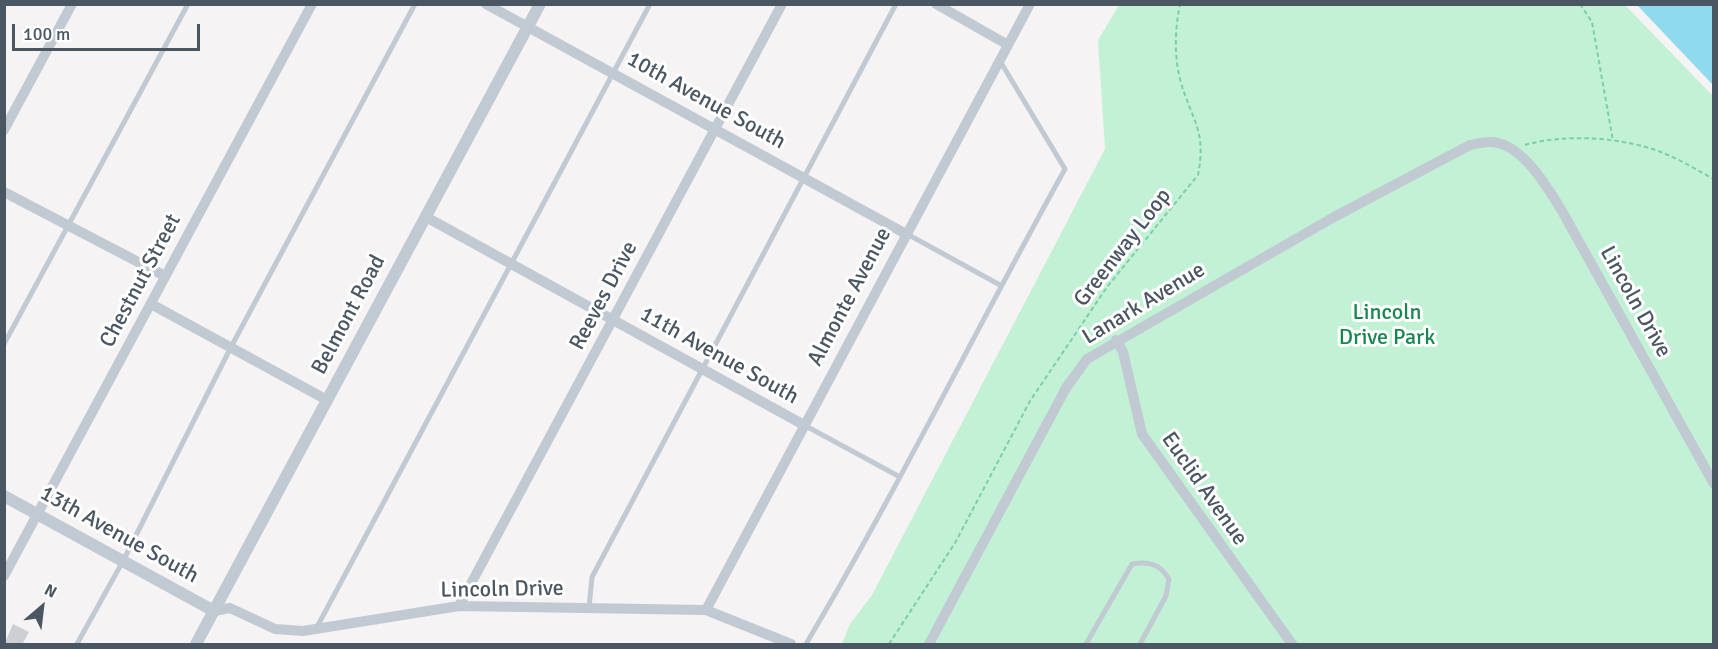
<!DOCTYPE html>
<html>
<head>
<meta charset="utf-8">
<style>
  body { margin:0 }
  #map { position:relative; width:1718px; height:649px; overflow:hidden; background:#f5f3f3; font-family:Signika,sans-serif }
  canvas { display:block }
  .frame { position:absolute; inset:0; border:6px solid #4a5661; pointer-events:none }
  .north { position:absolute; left:12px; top:577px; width:60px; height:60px; -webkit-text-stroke:4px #fff; paint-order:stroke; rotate:28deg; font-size:16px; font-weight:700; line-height:24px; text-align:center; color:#4a5661 }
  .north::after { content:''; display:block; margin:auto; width:21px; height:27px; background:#4a5661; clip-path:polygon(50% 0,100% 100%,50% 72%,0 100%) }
  .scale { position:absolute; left:12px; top:24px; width:188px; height:27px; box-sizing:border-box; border:3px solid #4a5661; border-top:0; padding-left:8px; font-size:18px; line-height:21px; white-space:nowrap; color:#4a5661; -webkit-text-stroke:4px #fff; paint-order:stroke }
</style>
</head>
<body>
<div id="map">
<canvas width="1718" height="649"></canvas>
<div class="frame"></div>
<div class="north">N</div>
<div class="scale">100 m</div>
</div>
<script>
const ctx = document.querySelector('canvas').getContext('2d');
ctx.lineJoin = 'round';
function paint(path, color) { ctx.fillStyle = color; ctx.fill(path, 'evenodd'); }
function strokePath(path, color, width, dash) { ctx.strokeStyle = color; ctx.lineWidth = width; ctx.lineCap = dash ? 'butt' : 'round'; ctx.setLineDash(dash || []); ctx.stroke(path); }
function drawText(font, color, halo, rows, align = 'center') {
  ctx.font = font + ' Signika,sans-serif'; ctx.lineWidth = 6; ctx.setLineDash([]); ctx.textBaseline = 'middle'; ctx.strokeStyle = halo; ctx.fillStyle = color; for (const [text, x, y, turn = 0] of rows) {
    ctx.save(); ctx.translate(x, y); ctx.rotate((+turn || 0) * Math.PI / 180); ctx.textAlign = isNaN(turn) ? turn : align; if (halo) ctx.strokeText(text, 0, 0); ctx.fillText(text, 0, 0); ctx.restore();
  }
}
paint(new Path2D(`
  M1119,5H1625L1713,96V644H842L850,624L872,595L1105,149L1098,40Z`), '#c3f1d5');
paint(new Path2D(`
  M1637,5H1713V85Z`), '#90daee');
paint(new Path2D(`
  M13,624L29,632L22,645H4Z`), '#cdcfd5');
strokePath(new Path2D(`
  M1580,4L1592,22L1613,141
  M1525,145C1566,133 1628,137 1668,155C1683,161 1698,171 1714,179
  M889,644L955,543L1030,401L1107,287L1198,175C1207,129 1191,120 1180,79C1174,55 1175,29 1180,4`), '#7ad0a6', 2, [4.5, 3]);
strokePath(new Path2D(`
  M907,234L1000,285
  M4,344L188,4
  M804,425L900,477
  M589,608L592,577L896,4
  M317,627L650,4
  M77,644L123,561L231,347L415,4
  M806,644C898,489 977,327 1065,169L1000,61
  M1086,644L1132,564C1149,561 1160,564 1169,579L1166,596L1140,644`), '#c1cad2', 5);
strokePath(new Path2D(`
  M486,4L906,234
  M936,4L1008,45
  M4,130L72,4
  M4,192L165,276
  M426,217L804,425
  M151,304L327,400
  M1116,340L1123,352L1142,434L1292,644
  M4,576L312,4
  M459,606L782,4
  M706,610L1030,4
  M214,611L230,608L275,629L303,631L459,606L706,610L791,644
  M929,644L1066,388L1087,359L1334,217L1470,145C1476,144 1483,142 1489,142C1521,141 1547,187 1562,211L1714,484`), '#c1cad2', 10);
strokePath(new Path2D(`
  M4,496L214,611
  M196,644L540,4`), '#c1cad2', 12);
drawText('22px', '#4a5661', '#fff', [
  ["10th Avenue South",706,101,29],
  ["Greenway Loop",1123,248,-52],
  ["Chestnut Street",141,281,-62],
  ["Reeves Drive",604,296,-62],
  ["Almonte Avenue",850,297,-62],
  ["Lincoln Drive",1635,302,61],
  ["Lanark Avenue",1144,304,-31],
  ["Belmont Road",349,315,-62],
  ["11th Avenue South",719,356,29],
  ["Euclid Avenue",1204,489,55],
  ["13th Avenue South",119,535,29],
  ["Lincoln Drive",502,590,-1]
]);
drawText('22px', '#17864f', '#fff', [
  ["Lincoln",1387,313],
  ["Drive Park",1387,338]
]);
</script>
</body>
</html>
